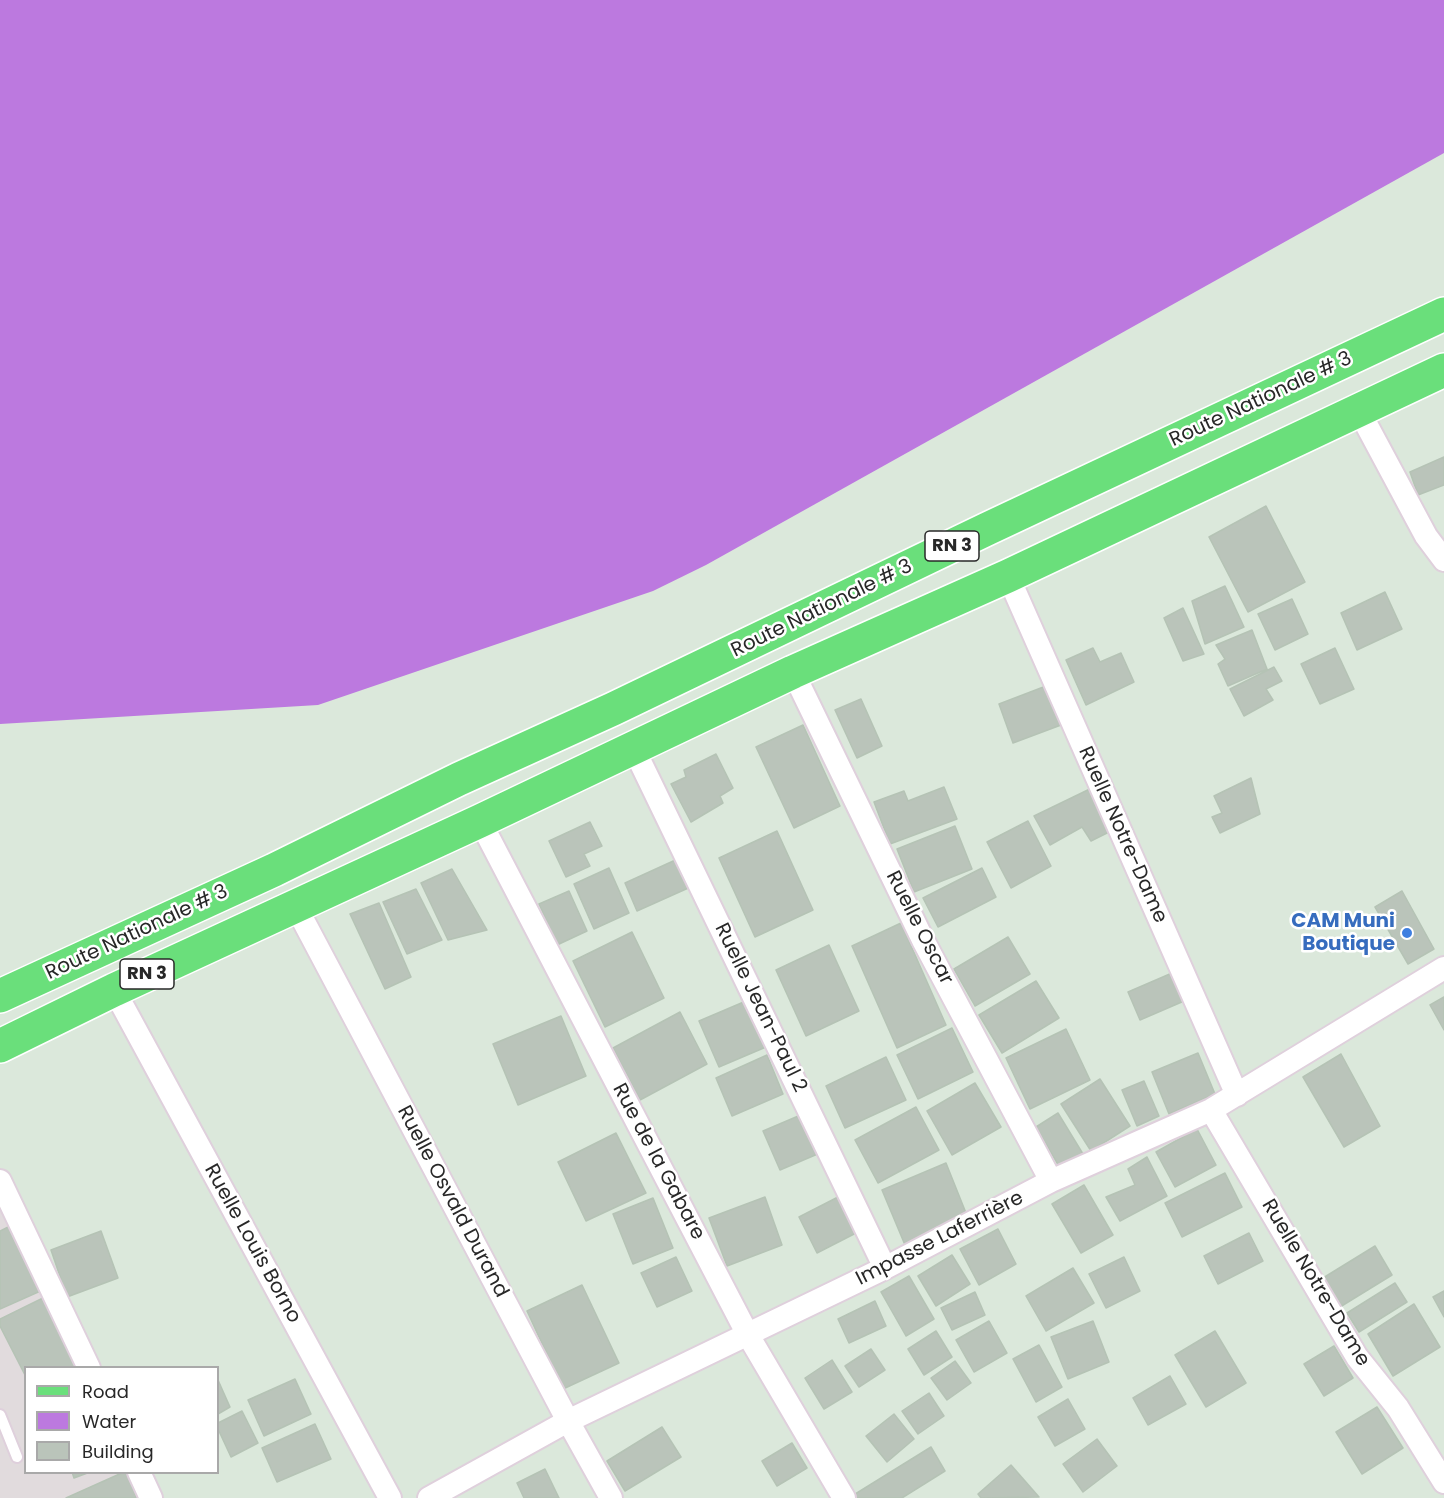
<!DOCTYPE html>
<html>
<head>
<meta charset="utf-8">
<style>
  body { margin:0 }
  #map { position:relative; width:1444px; height:1498px; overflow:hidden; background:#dbe8db; font-family:Poppins,sans-serif }
  canvas { display:block }
  .legend { position:absolute; left:24px; top:1366px; width:195px; height:108px; box-sizing:border-box; background:#fff; border:2px solid #a9a9a9; margin:0; padding:8px 10px; list-style:none; font-size:18px; color:#282828 }
  .legend li { display:flex; align-items:center; gap:12px; height:30px }
  .legend b { width:30px; border:2px solid #a9a9a9 }
</style>
</head>
<body>
<div id="map">
<canvas width="1444" height="1498"></canvas>
<ul class="legend">
<li><b style="height:8px;background:#6adf7b"></b>Road</li>
<li><b style="height:16px;background:#bc79df"></b>Water</li>
<li><b style="height:16px;background:#bac4ba"></b>Building</li>
</ul>
</div>
<script>
const ctx = document.querySelector('canvas').getContext('2d');
ctx.lineJoin = 'round';
function paint(path, color) { ctx.fillStyle = color; ctx.fill(path, 'evenodd'); }
function strokePath(path, color, width, dash) { ctx.strokeStyle = color; ctx.lineWidth = width; ctx.lineCap = dash ? 'butt' : 'round'; ctx.setLineDash(dash || []); ctx.stroke(path); }
function drawText(font, color, halo, rows, align = 'center') {
  ctx.font = font + ' Poppins,sans-serif'; ctx.lineWidth = 5; ctx.setLineDash([]); ctx.textBaseline = 'middle'; ctx.strokeStyle = halo; ctx.fillStyle = color; for (const [text, x, y, turn = 0] of rows) {
    ctx.save(); ctx.translate(x, y); ctx.rotate((+turn || 0) * Math.PI / 180); ctx.textAlign = isNaN(turn) ? turn : align; if (halo) ctx.strokeText(text, 0, 0); ctx.fillText(text, 0, 0); ctx.restore();
  }
}
paint(new Path2D(`
  M0,1198L80,1367L26,1368V1472L130,1473L142,1498H0Z`), '#e1dbdd');
paint(new Path2D(`
  M0,0H1444V153L706,565L653,591L318,705L0,724Z`), '#bc79df');
const building = new Path2D(`
  M1444,457V485L1418,495L1410,472Z
  M1266,506L1305,582L1248,612L1209,537Z
  M1225,586L1244,627L1205,644L1192,601Z
  M1385,592L1402,629L1357,650L1341,613Z
  M1292,599L1308,634L1275,650L1258,614Z
  M1183,608L1204,654L1183,661L1164,618Z
  M1252,630L1267,669L1228,686L1218,664L1225,659L1216,645Z
  M1093,648L1100,662L1121,653L1134,682L1086,705L1066,660Z
  M1335,648L1354,689L1320,704L1301,664Z
  M1274,667L1282,681L1266,689L1273,700L1244,716L1230,689Z
  M1046,686L1061,725L1013,743L999,704Z
  M861,699L882,746L857,758L835,710Z
  M803,725L840,806L794,828L756,747Z
  M716,754L733,788L720,796L723,803L691,822L671,784L686,777L684,770Z
  M1251,778L1260,814L1220,833L1212,817L1222,813L1214,796Z
  M1096,786L1119,827L1091,841L1082,827L1050,845L1034,816Z
  M944,787L957,819L890,844L874,802L904,791L908,801Z
  M1028,821L1051,866L1011,888L987,842Z
  M590,822L602,846L584,854L590,866L566,877L549,841Z
  M955,826L972,869L914,892L897,849Z
  M777,831L813,910L755,937L719,858Z
  M682,857L695,885L637,911L625,883Z
  M609,868L629,913L594,929L574,884Z
  M982,868L996,897L938,927L923,898Z
  M452,869L487,930L448,940L421,883Z
  M416,889L442,940L407,954L383,902Z
  M569,891L587,931L557,945L539,904Z
  M1402,891L1434,949L1408,964L1375,907Z
  M379,903L411,977L385,989L350,914Z
  M901,923L946,1025L897,1048L852,946Z
  M632,932L664,998L605,1027L573,961Z
  M1008,937L1030,974L975,1006L954,969Z
  M829,945L859,1011L806,1036L776,970Z
  M1179,970L1191,998L1140,1020L1128,992Z
  M1036,981L1059,1018L1002,1053L979,1015Z
  M1444,997V1030L1430,1005Z
  M746,1001L766,1047L719,1067L699,1021Z
  M680,1012L707,1064L640,1100L613,1048Z
  M561,1016L586,1076L518,1105L493,1044Z
  M952,1028L973,1072L918,1099L897,1055Z
  M1066,1029L1090,1080L1030,1109L1006,1058Z
  M1198,1053L1215,1094L1169,1114L1152,1072Z
  M1341,1054L1380,1126L1344,1147L1303,1077Z
  M767,1055L783,1094L732,1116L716,1078Z
  M886,1057L906,1100L845,1128L826,1086Z
  M1100,1079L1130,1126L1091,1151L1061,1104Z
  M1144,1081L1159,1116L1137,1126L1122,1090Z
  M975,1083L1001,1127L952,1155L927,1111Z
  M916,1107L939,1150L878,1183L855,1140Z
  M1058,1113L1083,1154L1060,1168L1036,1127Z
  M803,1114L820,1153L780,1170L763,1131Z
  M1197,1129L1216,1165L1175,1187L1156,1152Z
  M616,1133L646,1193L586,1221L558,1162Z
  M1147,1157L1167,1196L1120,1221L1106,1197L1135,1185L1128,1169Z
  M946,1163L968,1218L905,1245L882,1190Z
  M1225,1173L1242,1207L1182,1237L1165,1203Z
  M1084,1185L1113,1235L1081,1253L1052,1204Z
  M840,1196L858,1232L817,1253L799,1217Z
  M765,1197L782,1245L727,1266L709,1218Z
  M653,1198L673,1248L633,1264L613,1214Z
  M16,1223L45,1289L0,1309V1231Z
  M998,1229L1016,1264L979,1285L960,1249Z
  M101,1231L118,1278L67,1297L51,1250Z
  M1249,1233L1263,1261L1218,1284L1204,1256Z
  M1375,1246L1392,1275L1340,1307L1323,1278Z
  M952,1255L970,1284L936,1306L918,1276Z
  M676,1257L692,1291L657,1307L641,1273Z
  M1124,1257L1140,1291L1106,1308L1089,1274Z
  M1073,1268L1094,1303L1046,1331L1026,1296Z
  M909,1276L934,1319L906,1336L881,1292Z
  M1395,1283L1407,1302L1359,1332L1347,1313Z
  M582,1285L619,1363L563,1389L527,1311Z
  M1444,1291V1317L1433,1297Z
  M975,1292L985,1315L952,1330L941,1308Z
  M45,1297L80,1368H26V1377L0,1326V1319Z
  M875,1301L886,1326L849,1343L838,1319Z
  M1414,1304L1440,1347L1393,1376L1368,1334Z
  M989,1321L1007,1353L974,1372L956,1340Z
  M1093,1321L1109,1362L1068,1379L1051,1337Z
  M936,1331L952,1357L924,1375L908,1349Z
  M1215,1331L1246,1383L1206,1407L1175,1355Z
  M1039,1345L1062,1387L1036,1402L1013,1359Z
  M1334,1346L1353,1378L1324,1396L1304,1364Z
  M871,1349L885,1370L859,1387L845,1366Z
  M832,1360L852,1392L824,1409L805,1378Z
  M955,1361L971,1383L947,1400L931,1378Z
  M1170,1376L1186,1404L1148,1425L1133,1398Z
  M295,1379L311,1414L264,1436L248,1400Z
  M218,1380L230,1407L218,1414Z
  M929,1393L944,1416L918,1434L902,1411Z
  M1068,1399L1085,1429L1055,1446L1038,1417Z
  M1377,1407L1403,1448L1362,1474L1336,1432Z
  M242,1411L258,1443L231,1457L218,1429V1423Z
  M894,1414L914,1439L887,1462L866,1436Z
  M315,1424L331,1459L277,1482L262,1448Z
  M662,1427L681,1457L625,1491L607,1461Z
  M1097,1439L1117,1466L1083,1492L1063,1464Z
  M792,1443L807,1468L777,1486L762,1461Z
  M931,1447L945,1471L902,1498H853L852,1496Z
  M1011,1465L1039,1497L981,1498L978,1494Z
  M545,1469L559,1498H524L517,1483Z
  M72,1472H90L74,1478Z
  M124,1472H126L137,1498H66Z`);
paint(building, '#bac4ba');
strokePath(building, '#b5c3b5', 1.5);
const lane = new Path2D(`
  M0,1415L17,1457`);
const street = new Path2D(`
  M1358,409L1426,536L1444,560
  M1008,576L1237,1095
  M793,672L923,940L1051,1181
  M634,749L885,1268
  M480,821L748,1335L844,1498
  M295,905L568,1421L611,1498
  M114,990L390,1498
  M1211,1110L1357,1357L1398,1408L1444,1482
  M0,1181L89,1368
  M139,1472L151,1498
  M429,1498L568,1421L885,1268L1051,1181L1211,1110L1444,968`);
const primary = new Path2D(`
  M0,996L274,870L459,779L613,709L987,529L1444,314
  M0,1046L114,990L480,821L793,672L1008,576L1444,370`);
strokePath(lane, '#dfd0dc', 14);
strokePath(street, '#dfd0dc', 26);
strokePath(primary, '#fff', 36);
strokePath(lane, '#fff', 10);
strokePath(street, '#fff', 22);
strokePath(primary, '#6adf7b', 33);
for (const [x, y, r, color] of [
  [1407,933,6,"#3f7fe0"]
]) { const dot = new Path2D(); dot.arc(x, y, r, 0, 2 * Math.PI); ctx.fillStyle = color; ctx.fill(dot); strokePath(dot, '#fff', 2); }
for (const [x, y, w] of [
  [952,546,54],
  [147,974,54]
]) { const box = new Path2D(); box.roundRect(x - w / 2, y - 15, w, 30, 4.5); ctx.fillStyle = '#fff'; ctx.fill(box); strokePath(box, '#282828', 1.5); }
drawText('bold 18px', '#282828', null, [
  ["RN 3",952,546],
  ["RN 3",147,974]
]);
drawText('20px', '#282828', '#fff', [
  ["Route Nationale # 3",1261,400,-25],
  ["Route Nationale # 3",822,609,-26],
  ["Ruelle Notre-Dame",1122,835,66],
  ["Ruelle Oscar",919,928,63],
  ["Route Nationale # 3",137,933,-25],
  ["Ruelle Jean-Paul 2",760,1008,64],
  ["Rue de la Gabare",658,1162,62],
  ["Ruelle Osvald Durand",452,1202,62],
  ["Impasse Laferrière",940,1239,-27],
  ["Ruelle Louis Borno",252,1244,61],
  ["Ruelle Notre-Dame",1315,1283,59]
]);
drawText('bold 20px', '#366cbe', '#fff', [
  ["CAM Muni",1395,922],
  ["Boutique",1395,945]
], 'right');
</script>
</body>
</html>
